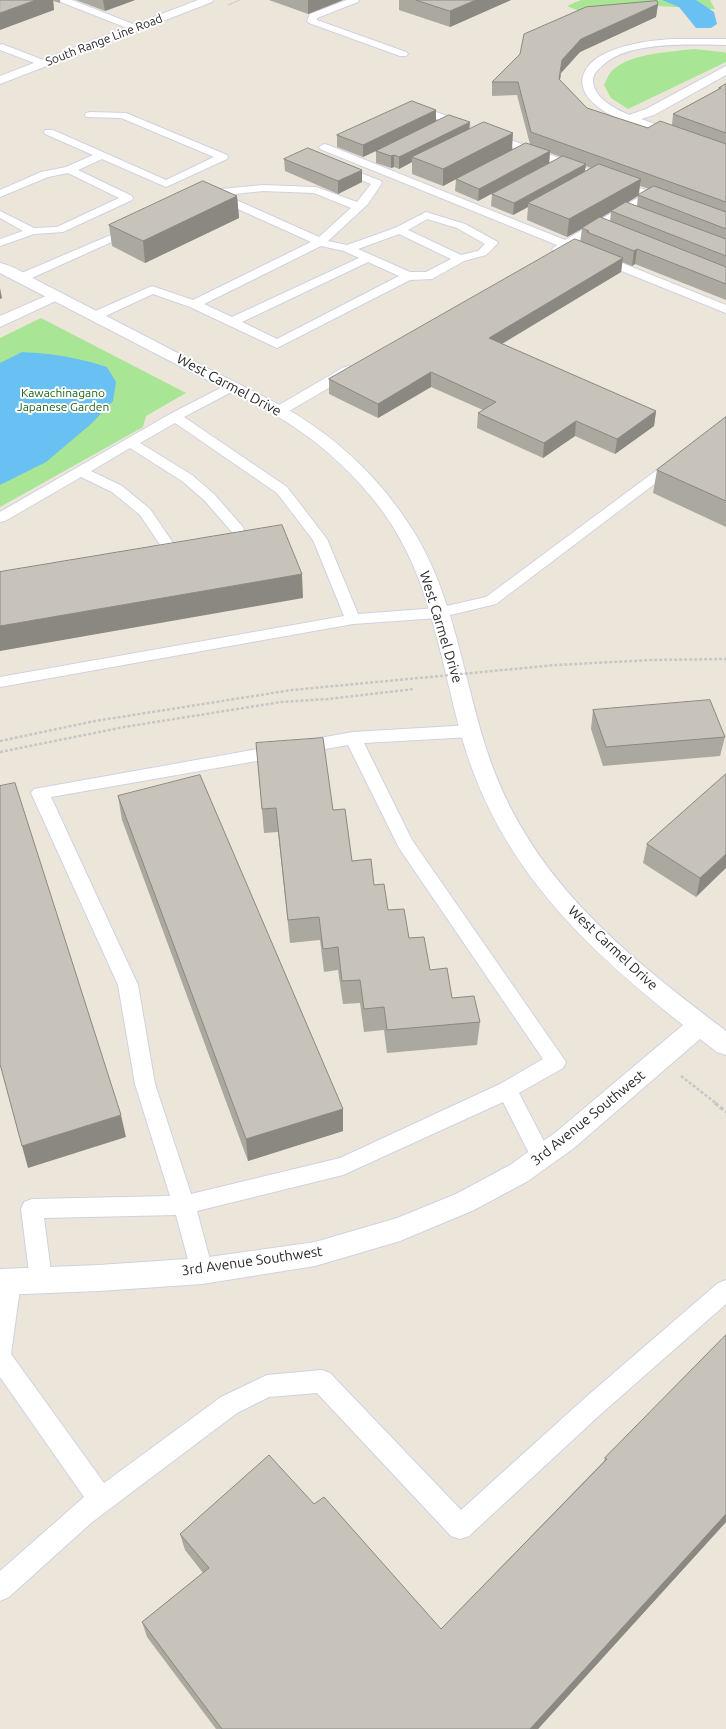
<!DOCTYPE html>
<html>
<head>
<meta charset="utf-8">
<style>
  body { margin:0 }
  canvas { display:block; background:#ece6da }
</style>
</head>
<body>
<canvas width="726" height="1729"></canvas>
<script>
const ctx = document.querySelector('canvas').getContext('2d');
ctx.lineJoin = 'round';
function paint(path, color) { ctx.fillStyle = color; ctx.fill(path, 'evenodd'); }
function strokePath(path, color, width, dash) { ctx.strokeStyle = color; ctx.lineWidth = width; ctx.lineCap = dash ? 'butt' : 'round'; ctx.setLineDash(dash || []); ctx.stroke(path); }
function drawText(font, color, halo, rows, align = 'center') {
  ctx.font = font + ' Ubuntu,sans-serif'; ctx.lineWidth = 4; ctx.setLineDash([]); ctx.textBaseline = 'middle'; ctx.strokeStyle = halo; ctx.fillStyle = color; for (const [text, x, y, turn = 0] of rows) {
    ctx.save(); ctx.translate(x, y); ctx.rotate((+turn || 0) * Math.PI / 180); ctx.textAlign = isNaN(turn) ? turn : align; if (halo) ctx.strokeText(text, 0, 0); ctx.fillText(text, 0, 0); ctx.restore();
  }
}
paint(new Path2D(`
  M581,0H710L715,9L657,6L588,15L567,6Z
  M694,49L723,52L726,53V62L628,109L611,98L604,85C607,79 609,73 614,69C632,53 671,52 694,49Z
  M41,318L186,393L146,416L143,427L0,507V338Z`), '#a8e594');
paint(new Path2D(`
  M662,0H696L714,12L717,24L711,28H696L679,7Z
  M22,352C55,354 75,357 107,367L116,382L113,401L91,424L46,462L0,485V363Z`), '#69c0f2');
const service = new Path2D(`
  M60,0H72L138,26L140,28L138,30H132L61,2Z
  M347,0H359L358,2L317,18V20L406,52L408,54L406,56H400L309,23L307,21L310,14Z
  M2,44L46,61L48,63L43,66L40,65L0,50V45Z
  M414,104L469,124L470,126L469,128H461L410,109L409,107L410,105Z
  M90,112L126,113L227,155L228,157L227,159L166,187L102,159L78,170L132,196L133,198L132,200L63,232L34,234L0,246V239L23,231L0,218V211L34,228L57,227L119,198L68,173L48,177L0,197V190L41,172L66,167L93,155L45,134L44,132L45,130H53L166,180L214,157L121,118L86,117L85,115L86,113Z
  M489,132L669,199L671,201L665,204L651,200L575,244L726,305V313L567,249L558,252L554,251L552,249L557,245L320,149L319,147L324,144L328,145L565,240L641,196L485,137L484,135Z
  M340,165L381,181L382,183L368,204L328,241L347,245L395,228L426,212L465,224L496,241L498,243L486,255L464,261L432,279L410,280L277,348L190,307L153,294L99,319H91L89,316L91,313L152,286L193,300L311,242L207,195L206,193L211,190L263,185L316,187L357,202L371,184L336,170L335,168L336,166ZM263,191L314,193L351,208L319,237L225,195ZM427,219L457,228L485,244L478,251L461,255L408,230ZM399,234L451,259L426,272H410L358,249ZM321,246L344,251L359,258L232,317L204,304ZM368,262L399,276L277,339L242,322Z
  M132,226L136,227L138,229L136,231L25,281H17L15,278L17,275Z
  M349,366L354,367L355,370L354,373L284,414H274L272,411L274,408L344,367Z
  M232,382L237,383L238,386L237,389L184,417L287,487L327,539L358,614L438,608L486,597L669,461L674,460L679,461L681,464L496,604L438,618L353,624L0,687V677L344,616L313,540L277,493L175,423L140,443L192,475L214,494L242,526L244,529L242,532L237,533L232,532L204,500L182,481L130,448L91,471L122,486L150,509L173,543L171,546L166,547L161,546L140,515L112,492L81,477L5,521L0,522V512L170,414Z
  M471,725L477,727L479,731L477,735L471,737L364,743L412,840L566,1062L563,1068L519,1093L552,1157L548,1163L541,1166L534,1163L503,1102L343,1175L197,1211L213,1271L210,1278L202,1281L194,1278L191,1271L176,1215L44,1218L52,1280L49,1287L41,1290L33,1287L30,1280L21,1209L24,1202L32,1199L170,1196L135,1084L118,985L31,793L34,789L353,732ZM348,745L399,848L543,1059L500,1084L340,1158L191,1194L155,1084L138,985L51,797Z
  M10,1271L18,1274L21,1281L11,1354L104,1483L221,1397L267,1375L322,1370L330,1373L461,1510L586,1397L718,1283L726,1280V1304L602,1413L469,1536L460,1539L451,1536L317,1393L269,1397L237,1413L91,1523L9,1597L0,1601V1571L84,1497L0,1377V1278L2,1274Z`);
const minor = new Path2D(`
  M673,39H726V45C691,45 629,40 602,66C597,71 593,74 593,81C594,99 616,109 629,115L646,109L726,66V75L654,115L641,119L726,149V157C707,152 689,144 671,138C647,129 619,123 598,107C569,84 584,61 613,50C633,43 653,40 673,39Z
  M55,292L60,293L62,296L60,299L0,327V316Z`);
const tertiary = new Path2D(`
  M0,263C14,266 27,275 40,282C65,295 89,307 114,320C151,339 187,358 223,376C246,388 270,399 292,412C341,441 384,483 414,532C454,597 463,676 486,748C527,877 622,952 726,1031V1055L717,1052L700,1039L574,1148L528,1181L474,1210L400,1241L315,1266L202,1284L99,1291L0,1295V1269L99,1265L202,1258L315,1242L397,1218L456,1194L510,1165L556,1132L683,1025C586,948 503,870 465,748C441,668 433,580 383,512C356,475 320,442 280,418C247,398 210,382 176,364C117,334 59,303 0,273Z`);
const secondary = new Path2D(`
  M198,0H213L212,2L0,84V76Z`);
strokePath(service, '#cfd1e3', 2);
strokePath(minor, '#cfd1e3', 2);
strokePath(tertiary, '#cfd1e3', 2);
strokePath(secondary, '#cfd1e3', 2);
strokePath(new Path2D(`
  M228,5L240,0`), '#c7c7c7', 1.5, [1.5, 1]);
strokePath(new Path2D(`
  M0,752L124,727L281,702L328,699L414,689
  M681,1076L717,1104`), '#c7c7c7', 2.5, [3, 2]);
strokePath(new Path2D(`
  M715,1103L726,1112`), '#c7c7c7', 3.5, [4, 2.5]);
paint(service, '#fff');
paint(minor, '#fff');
paint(tertiary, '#fff');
paint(secondary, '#fff');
strokePath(new Path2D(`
  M0,741L95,721L292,690L556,665L651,660L726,659`), '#c7c7c7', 2.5, [3, 2]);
paint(new Path2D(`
  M0,0H60V3L53,1L54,10Z
  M76,0H135L105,11Z
  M269,0H343L308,14Z
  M399,0H511L450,27L399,10Z
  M658,4L656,17L580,52L561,73L560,80L587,108L648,128L672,125L673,114L719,89V88L726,84V300L635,264L632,266L622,262L621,272L502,344L656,411L654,426L615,454L575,436L543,458L477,428L478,413L483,410L431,387L378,418L329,394V379L580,242L582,229L567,237L527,220L528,207L513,215L491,206L492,194L527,175L478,201L455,191L456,179L443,186L412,174V162L399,169L394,167L391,168L376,163V151L363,157L337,147V135L436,110V121L470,129L512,150L475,170L530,144L517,95L492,96V82ZM550,153L561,157L549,163ZM586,166L591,168L585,171ZM640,186L649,189L639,195ZM638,196L637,206L627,203ZM611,212L610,221L601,218Z
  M284,159L362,182L338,194L285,171Z
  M237,196L239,218L145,263L112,246L109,225Z
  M726,417V527L653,493L657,470Z
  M593,710L725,737L720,756L603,766L591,729Z
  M256,743L333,810L352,861L374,885L388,910L409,938L430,970L452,998L480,1022L477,1045L387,1053L384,1030L364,1032L360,1003L343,1004L338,970L324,972L320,940L290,943L278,832L264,833Z
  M726,774L696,897L643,863L647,844Z
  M118,796L343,1109V1131L248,1161L122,820Z
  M726,1335V1522L538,1729H216L147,1637L142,1622L203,1573L185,1550L180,1534L314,1504L441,1629L604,1461L605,1458Z`), '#aba8a0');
paint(new Path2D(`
  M36,0H53L54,10L0,30V13Z
  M103,0H135L105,11Z
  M308,0H343L308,14Z
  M476,0H511L450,27V11Z
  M658,4L656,17L580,52L561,73L558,92L562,60L581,39Z
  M436,110V122L363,157V145Z
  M470,122L469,134L412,157V162L399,169V157Z
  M513,133L512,150L443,186V169Z
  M550,151L549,163L478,201L479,189Z
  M394,155V167L391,168V156Z
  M586,164L584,176L528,203V207L513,215L514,203Z
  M362,170V182L338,194V181Z
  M641,179L638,196L567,237L569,219Z
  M237,196L239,218L145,263L143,241Z
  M637,249L635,264L632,266L634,251Z
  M623,258L621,272L488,352L489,338Z
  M0,288L2,298L0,299Z
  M431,372V387L378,418V404Z
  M656,411L654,426L615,454L617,439Z
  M576,421L575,436L543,458L544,443Z
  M302,574L303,598L0,651V626Z
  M726,854V868L696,897L700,878Z
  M343,1109V1131L248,1161L246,1139Z
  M121,1115L126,1137L28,1168L22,1146Z
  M726,1514V1522L538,1729H530Z`), '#8b8882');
const building = new Path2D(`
  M0,0H36L0,13Z
  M416,0H476L450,11Z
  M657,1L658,4L581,39L562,60L559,79L587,108L648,128L660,121L726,144V202L531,132L518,82H492L520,54L524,34L586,7Z
  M726,84V133L673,114L721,88H719Z
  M412,101L436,110L363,145L337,135Z
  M449,115L470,122L399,157L394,155L391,156L376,151Z
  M484,122L513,133L443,169L412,157Z
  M526,143L550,151L479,189L456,179Z
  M308,148L362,170L338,181L284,159Z
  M563,156L586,164L514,203L492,194Z
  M599,164L641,179L569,219L528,203Z
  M203,181L237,196L143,241L109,225Z
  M654,186L726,212V229L638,195Z
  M626,202L726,239V256L611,211Z
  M600,217L726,267V284L637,249L634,251L587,232L589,231L582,228Z
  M575,239L623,258L489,338L656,411L617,439L576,421L544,443L478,413L496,402L431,372L378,404L329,379Z
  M726,417V501L657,470Z
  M282,525L302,574L0,626V572Z
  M710,700L725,737L606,747L593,710Z
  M323,738L333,810L345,809L352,861L371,859L374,885L384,884L388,910L404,909L409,938L424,937L430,970L447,968L452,998L474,996L480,1022L387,1030L384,1007L364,1009L360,980L342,981L338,947L323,949L319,917L288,920L276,808L262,809L256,743Z
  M726,774V854L700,878L647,844Z
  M200,775L343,1109L246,1139L118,796Z
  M15,783L121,1115L22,1146L0,1064V786Z
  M726,1335V1514L530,1729H222L142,1622L209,1568L180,1534L269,1455L314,1504L324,1497L441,1629L607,1459L605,1458Z`);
paint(building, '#c7c3ba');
strokePath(building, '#8b8882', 1);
drawText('12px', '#292929', '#fff', [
  ["South Range Line Road",104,40,-21]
]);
drawText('12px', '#206817', '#fff', [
  ["Kawachinagano",63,393],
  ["Japanese Garden",63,407]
]);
drawText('14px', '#292929', '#fff', [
  ["West Carmel Drive",229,385,28],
  ["West Carmel Drive",441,627,73],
  ["West Carmel Drive",613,948,43],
  ["3rd Avenue Southwest",588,1118,-39],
  ["3rd Avenue Southwest",252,1261,-8]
]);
</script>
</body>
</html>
